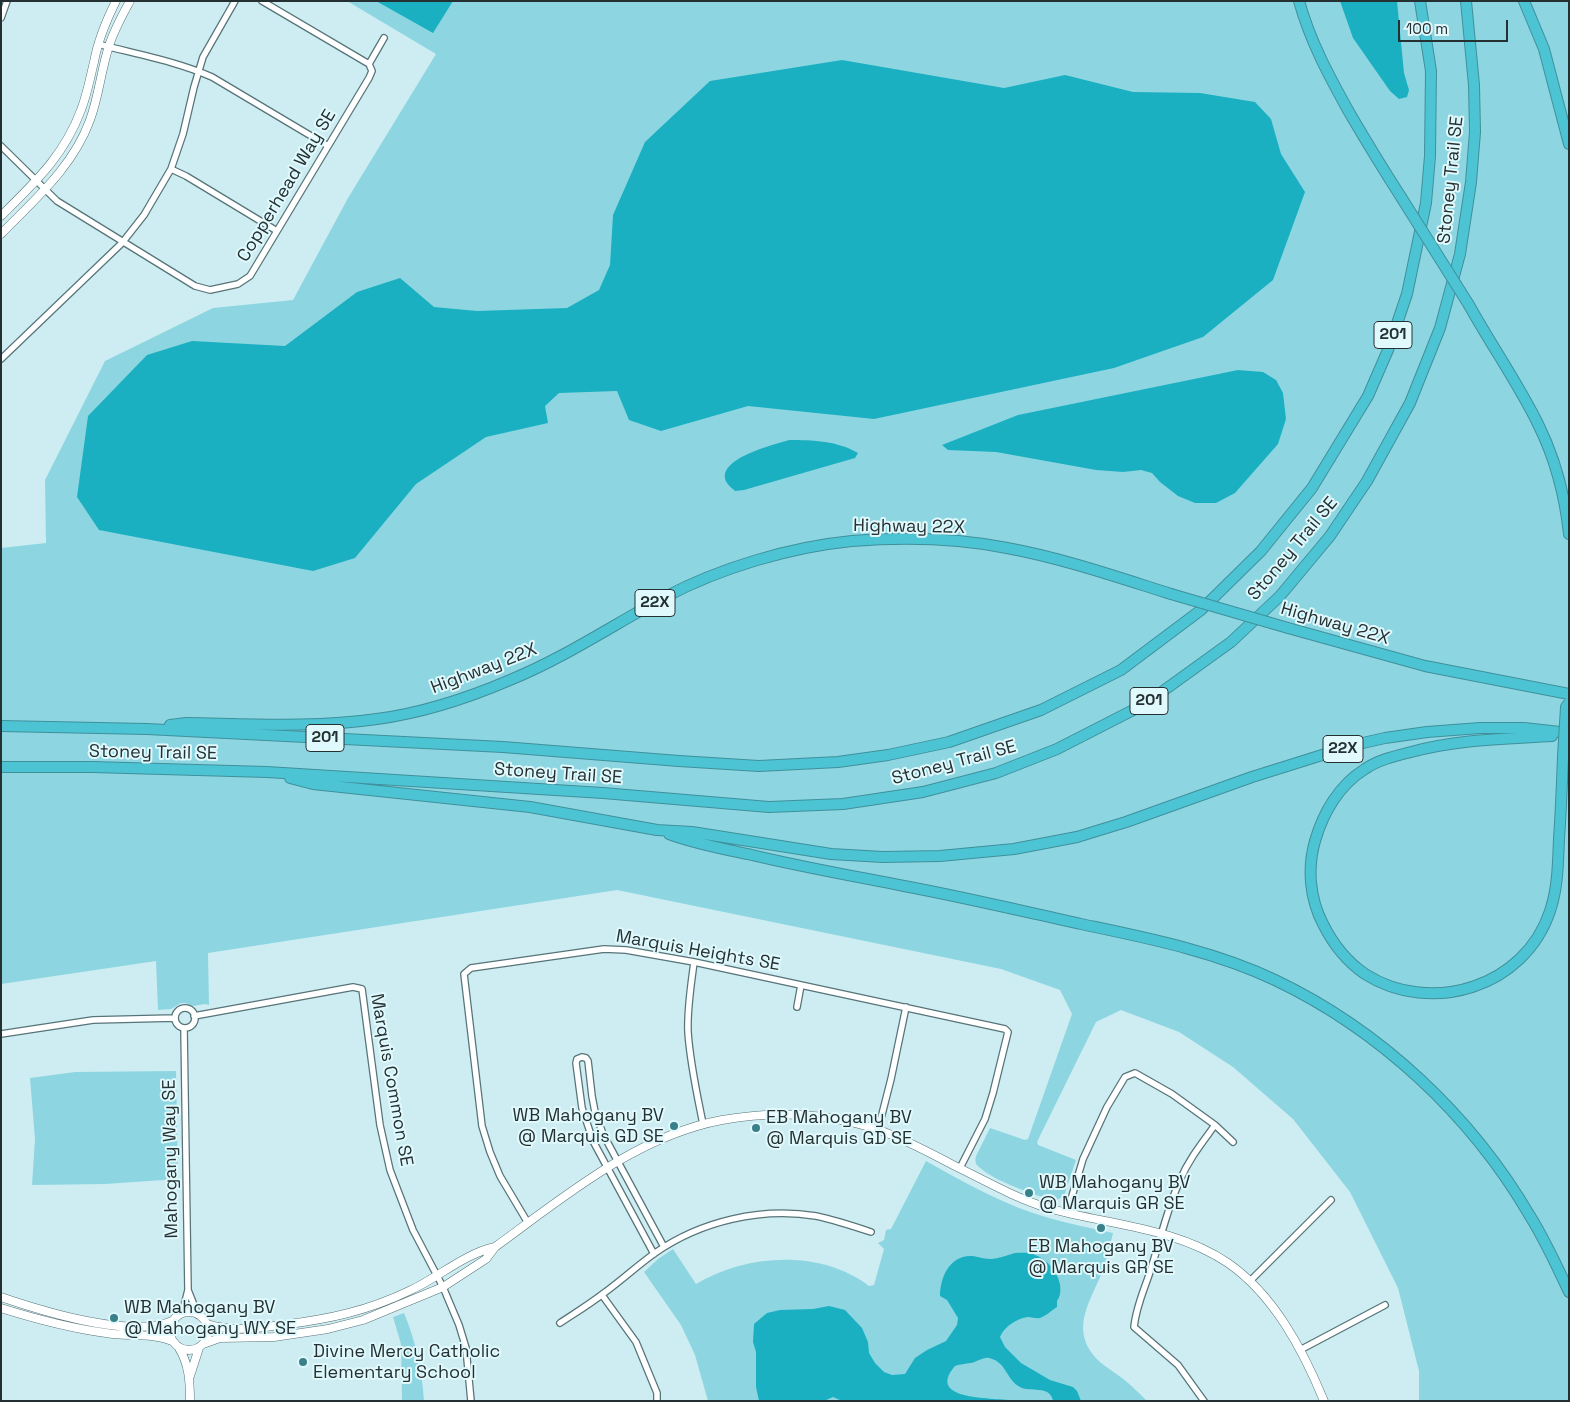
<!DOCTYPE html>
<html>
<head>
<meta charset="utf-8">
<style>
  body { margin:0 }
  #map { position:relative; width:1570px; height:1402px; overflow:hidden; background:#cdedf2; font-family:"Space Grotesk",sans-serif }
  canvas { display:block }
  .frame { position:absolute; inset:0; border:2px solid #243032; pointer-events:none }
  .scale { position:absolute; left:1398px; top:20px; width:110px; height:22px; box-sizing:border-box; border:2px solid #243032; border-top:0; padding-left:6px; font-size:15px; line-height:18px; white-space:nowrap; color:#243032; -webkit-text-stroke:4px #e0f9fd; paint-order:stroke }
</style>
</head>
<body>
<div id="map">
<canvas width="1570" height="1402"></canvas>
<div class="frame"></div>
<div class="scale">100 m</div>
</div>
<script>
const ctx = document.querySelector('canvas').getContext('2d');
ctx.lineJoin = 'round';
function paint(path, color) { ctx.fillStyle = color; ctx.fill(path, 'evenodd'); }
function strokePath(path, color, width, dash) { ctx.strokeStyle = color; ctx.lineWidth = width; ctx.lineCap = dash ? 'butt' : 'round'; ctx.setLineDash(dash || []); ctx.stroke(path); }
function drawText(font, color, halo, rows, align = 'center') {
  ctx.font = font + ' "Space Grotesk",sans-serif'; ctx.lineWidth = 4; ctx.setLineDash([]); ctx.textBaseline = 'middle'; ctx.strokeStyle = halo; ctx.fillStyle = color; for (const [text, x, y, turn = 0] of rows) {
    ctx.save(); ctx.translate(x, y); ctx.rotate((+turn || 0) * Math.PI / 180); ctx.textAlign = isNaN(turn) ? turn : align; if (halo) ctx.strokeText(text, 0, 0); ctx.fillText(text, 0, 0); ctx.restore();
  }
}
paint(new Path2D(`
  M347,1H1569V1401H1419V1371L1398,1288L1350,1192L1293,1119L1233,1067L1179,1032L1121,1010L1096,1022L1037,1142L1038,1145L1076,1160L1064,1196L1055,1201C1035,1195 994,1181 979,1167C975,1164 975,1161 976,1156L990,1128L1025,1140L1028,1139L1072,1014L1060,990L1001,969L617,890L208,953L209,1005L205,1004L193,1006L185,1003H181L171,1009L158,1010L156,961L1,984V548L46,543L45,480L105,361L213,308L293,300L348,198L436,54Z
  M176,1071L178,1179L105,1184L32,1185L35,1139L30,1078L75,1072Z
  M926,1161C965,1183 1006,1206 1049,1218C1070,1224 1092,1228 1113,1233C1110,1245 1107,1258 1103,1270C1091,1301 1067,1331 1100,1362C1104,1366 1110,1369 1115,1373C1127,1381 1137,1391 1147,1401H708L695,1355L681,1325L644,1272L658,1259L673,1249L696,1284C747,1254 820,1249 869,1286L874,1285L884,1249L878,1243L884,1240L886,1230L891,1229Z
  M404,1313C416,1342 422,1370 424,1401H402L401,1344L393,1317Z`), '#8dd6e1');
paint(new Path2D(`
  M376,1H453L433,33Z
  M1340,1H1397L1404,73L1409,90L1407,97L1399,99L1390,91L1353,38Z
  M842,60L1004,88L1065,75L1133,92L1200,93L1255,102L1271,119L1281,154L1305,192L1273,280L1203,337L1114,368L874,419L748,406L661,431L629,420L617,391L559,393L545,406L548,423L486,437L416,484L355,558L313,571L99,530L77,497L88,416L147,355L192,341L285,346L357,292L400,278L434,307L477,311L567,308L599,290L610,265L613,215L645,142L710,81Z
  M1238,370L1263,372L1276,380L1283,393L1286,419L1278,444L1235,493L1216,503H1195L1178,496L1160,482L1152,473L1141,470L1123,472L1096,470L996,452L948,450L942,445L1018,415Z
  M789,440C813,440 838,441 858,453L855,458L744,490L735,491C733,489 729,486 727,483C713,459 776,444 789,440Z
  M1015,1253C1022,1253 1028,1252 1035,1255C1051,1260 1068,1285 1057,1301V1307C1052,1310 1046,1316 1040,1318C1036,1319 1032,1317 1028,1317C1017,1318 1004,1327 1000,1337L1005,1347L1021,1363L1050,1380L1073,1387L1077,1391L1081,1401H1053C1050,1384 1030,1393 1020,1387C1006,1380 1007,1362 989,1358C983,1357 977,1362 971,1363C965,1364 960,1364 955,1366C924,1402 996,1397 1015,1401H842L833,1397L824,1401H759L756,1387V1352L753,1342L754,1324L767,1313L780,1310L813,1309L829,1306L845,1310L862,1328L868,1342L869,1353L875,1363L884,1372L892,1375L905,1374L915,1358L927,1350L946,1341L957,1325L958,1318L947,1300L940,1296C940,1277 950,1254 973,1256C979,1257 985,1259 992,1259C1000,1258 1007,1255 1015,1253Z`), '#1bb0c1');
const street = new Path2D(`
  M1,18L7,1
  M98,44C136,54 176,61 212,77L328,146
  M369,64L384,38
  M1,146L57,201L195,286L210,290L238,284L250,276L369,78L372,71L369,64L262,1
  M171,169L186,176L277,231
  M1,359L122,243L144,215L171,169L183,134L194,87L203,57L235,1
  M694,962C691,986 687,1009 688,1032C690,1063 697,1094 703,1124
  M797,1007L801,985
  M175 1018a10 10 0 1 1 20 0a10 10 0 1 1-20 0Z
  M194,1016L353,987L362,989L380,1125L390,1170L413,1230L443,1287L459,1325L466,1348L471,1401
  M1,1034L93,1020L175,1018
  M878,1130L891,1079L906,1007
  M1067,1213L1083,1159L1107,1107L1125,1077L1135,1073L1172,1094L1215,1125
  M528,1223L500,1176L490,1152L482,1126L464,974L471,968L604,949L626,950L694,962L1005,1029L1008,1032L993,1093L985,1119L960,1168
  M654,1254L593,1141L582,1108L576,1063L577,1059L582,1057L586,1058L588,1061L592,1096L595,1112L603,1134L664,1247
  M1250,1281L1331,1200
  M188,1290L198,1315
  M602,1295L636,1342L657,1393V1401
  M179,1315L183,1310L188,1290L184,1028
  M560,1323C575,1313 590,1304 604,1293C622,1280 638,1265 655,1253C701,1221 761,1207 816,1216C835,1220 853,1226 871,1232
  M1300,1350L1385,1305
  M1204,1401L1178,1365L1134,1327C1136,1307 1144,1290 1150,1272C1160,1241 1167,1209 1180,1180C1189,1159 1202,1143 1215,1125L1233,1142`);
const secondary = new Path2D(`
  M1,216C35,182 64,156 81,110C87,95 90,78 94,62C98,40 106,21 116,1
  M1,234C35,199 73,167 90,120C99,96 101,70 109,46C114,30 122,16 130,1
  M1,1297C42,1311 135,1340 174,1320
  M1,1308C36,1319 70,1328 106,1333C128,1337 153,1332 174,1342
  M170 1331a19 19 0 1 1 38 0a19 19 0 1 1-38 0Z
  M207,1324C231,1332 258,1328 282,1325C329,1319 368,1311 411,1290C439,1277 464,1254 495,1247
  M203,1344L220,1338L274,1337L328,1329L363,1320L443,1287L486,1259L495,1247C564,1197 636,1136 722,1120C773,1111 827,1113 876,1129C903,1138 930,1153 955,1166C986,1181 1015,1198 1048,1208C1108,1225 1175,1227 1228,1263C1274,1295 1303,1350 1324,1401
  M179,1348C189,1364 190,1382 190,1401
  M190,1376L199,1348`);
const highway = new Path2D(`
  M1299,1C1310,41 1329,76 1349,112C1366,141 1383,169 1401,197
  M1524,1L1544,49L1569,144
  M1469,305C1491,345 1518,383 1538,424C1555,458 1565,496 1569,534
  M1288,628L1425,666L1569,694
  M170,725L186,723C249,724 314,728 377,719C422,713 468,698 510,680C564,658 613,625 665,597C720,568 790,547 852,541C903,537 956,538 1007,548C1062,558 1117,577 1171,594
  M1,726L147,729L503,747L679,761L759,766L838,762L888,755L949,742L1041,710L1121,670L1201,610L1261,551L1312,488L1368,396L1388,350L1407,294L1426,203L1430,156L1431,71L1420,1
  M1552,736C1503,739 1459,739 1411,752C1395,756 1378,760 1365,769C1339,785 1323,813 1315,841C1307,869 1310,899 1323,924C1333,944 1346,961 1365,974C1431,1016 1525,987 1550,911C1558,888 1558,862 1559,838C1561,811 1562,784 1563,756
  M1,767H92L267,772L603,793L769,807L843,804L923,792L996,773L1057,749L1145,704L1231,642L1280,596L1330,536L1367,481L1410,403L1440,328L1460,254L1471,182L1475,132L1474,85L1466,1
  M290,778L313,784L530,807L657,830L692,832L831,854L883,857L940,856L1014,849L1077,837L1126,822L1252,777L1354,745L1385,738L1427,732L1480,728H1524L1569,733
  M669,834C696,844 724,849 752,855C802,867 853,876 904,886C963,897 1022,911 1081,924C1147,938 1214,951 1275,980C1380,1030 1471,1115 1530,1216C1545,1240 1557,1266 1569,1292`);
strokePath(street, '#577478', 8);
strokePath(secondary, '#577478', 9);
strokePath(highway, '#3f909b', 12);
strokePath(street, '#fff', 5.5);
strokePath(secondary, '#fff', 8);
strokePath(highway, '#4dc4d4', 10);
const highwayBridge = new Path2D(`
  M1401,197L1469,305
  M1171,594L1288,628
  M1563,756L1566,707L1569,703`);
strokePath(highwayBridge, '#3f909b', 12, []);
strokePath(highwayBridge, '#4dc4d4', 10);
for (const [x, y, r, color] of [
  [674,1126,5,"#39808a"],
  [756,1128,5,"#39808a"],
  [1029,1193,5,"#39808a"],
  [1101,1228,5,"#39808a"],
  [114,1318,5,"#39808a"],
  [303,1362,5,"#39808a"]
]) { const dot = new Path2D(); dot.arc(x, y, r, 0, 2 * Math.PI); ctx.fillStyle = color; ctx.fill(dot); strokePath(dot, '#e0f9fd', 2); }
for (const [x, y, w] of [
  [1393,335,38],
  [655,603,40],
  [1149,701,38],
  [325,738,38],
  [1343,749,40]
]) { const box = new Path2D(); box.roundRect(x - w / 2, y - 13.5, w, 27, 4); ctx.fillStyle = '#e0f9fd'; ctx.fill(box); strokePath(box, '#243032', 1); }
drawText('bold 16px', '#243032', null, [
  ["201",1393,335],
  ["22X",655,603],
  ["201",1149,701],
  ["201",325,738],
  ["22X",1343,749]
]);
drawText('18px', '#243032', '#e0f9fd', [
  ["Stoney Trail SE",1451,180,-84],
  ["Copperhead Way SE",287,186,-59],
  ["Highway 22X",909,527,1],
  ["Stoney Trail SE",1293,549,-50],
  ["Highway 22X",1335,624,16],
  ["Highway 22X",484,669,-21],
  ["Stoney Trail SE",153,753,1],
  ["Stoney Trail SE",954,763,-15],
  ["Stoney Trail SE",558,774,4],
  ["Marquis Heights SE",698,951,10],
  ["Marquis Common SE",391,1080,80],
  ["Mahogany Way SE",171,1159,-91]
]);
drawText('18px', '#243032', '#e0f9fd', [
  ["WB Mahogany BV",664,1116,"right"],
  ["@ Marquis GD SE",664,1137,"right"],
  ["EB Mahogany BV",766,1118],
  ["@ Marquis GD SE",766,1139],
  ["WB Mahogany BV",1039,1183],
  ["@ Marquis GR SE",1039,1204],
  ["EB Mahogany BV",1101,1247,"center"],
  ["@ Marquis GR SE",1101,1268,"center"],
  ["WB Mahogany BV",124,1308],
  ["@ Mahogany WY SE",124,1329],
  ["Divine Mercy Catholic",313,1352],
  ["Elementary School",313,1373]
], 'left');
</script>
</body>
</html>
